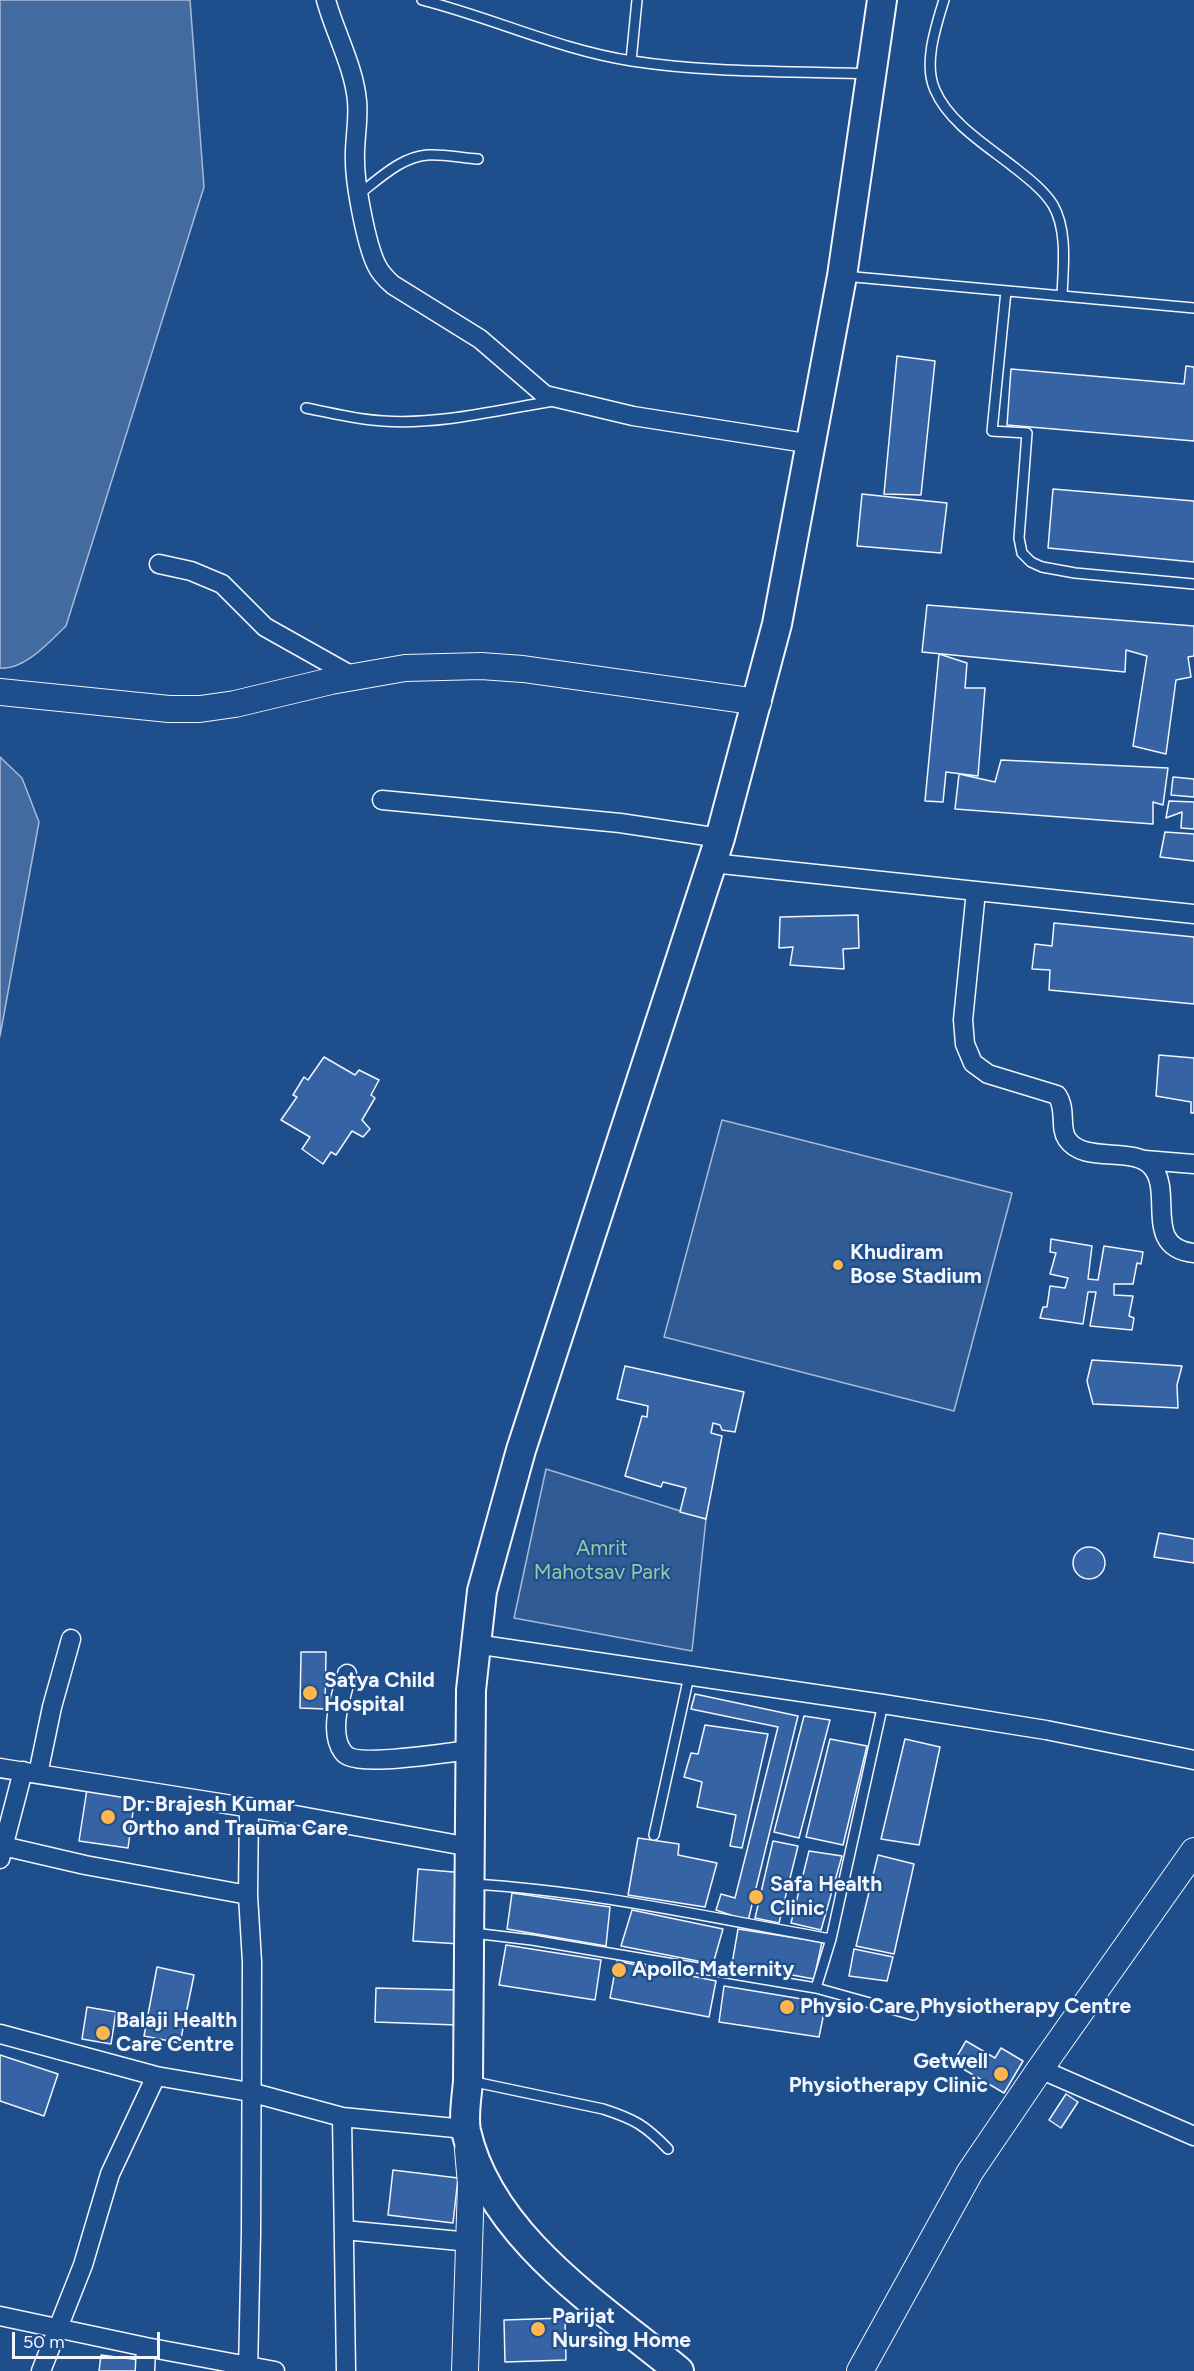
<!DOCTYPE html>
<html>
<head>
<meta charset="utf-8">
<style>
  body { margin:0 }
  #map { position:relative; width:1194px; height:2371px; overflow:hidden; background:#1f4e8c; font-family:Figtree,sans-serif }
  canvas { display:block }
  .scale { position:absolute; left:12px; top:2332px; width:148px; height:27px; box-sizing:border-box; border:3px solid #f2f6ff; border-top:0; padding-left:8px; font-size:18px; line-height:21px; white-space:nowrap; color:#f2f6ff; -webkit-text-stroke:4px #1f4e8c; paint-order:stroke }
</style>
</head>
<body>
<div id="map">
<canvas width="1194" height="2371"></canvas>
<div class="scale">50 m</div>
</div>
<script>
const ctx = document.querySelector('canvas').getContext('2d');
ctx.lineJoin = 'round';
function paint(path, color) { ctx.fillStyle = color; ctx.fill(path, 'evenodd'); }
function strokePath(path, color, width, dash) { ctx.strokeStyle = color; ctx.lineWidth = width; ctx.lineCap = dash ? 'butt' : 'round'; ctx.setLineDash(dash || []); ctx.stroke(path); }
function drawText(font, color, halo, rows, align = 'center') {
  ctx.font = font + ' Figtree,sans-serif'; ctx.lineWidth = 4.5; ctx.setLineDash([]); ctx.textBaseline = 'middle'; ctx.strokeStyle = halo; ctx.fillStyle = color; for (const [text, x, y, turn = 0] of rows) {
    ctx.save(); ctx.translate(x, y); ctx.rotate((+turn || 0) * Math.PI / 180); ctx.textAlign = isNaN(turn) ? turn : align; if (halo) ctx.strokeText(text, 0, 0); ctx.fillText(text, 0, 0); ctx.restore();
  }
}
const built = new Path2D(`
  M722,1120L1012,1193L954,1411L664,1337Z
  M546,1469L706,1519L692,1651L514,1618Z`);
paint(built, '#305b95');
strokePath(built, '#a8bbd7', 1.5);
const water = new Path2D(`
  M0,0H190L204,187L66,626C50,641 24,671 0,668Z
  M0,757L22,778L39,822L0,1036Z`);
paint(water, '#446ba0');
strokePath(water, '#a8bbd7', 1.5);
const building = new Path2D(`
  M897,356L935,361L921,495L884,494Z
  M1186,366L1194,367V441L1007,425L1011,369L1184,384Z
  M1053,489L1194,501V562L1048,548Z
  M862,494L947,503L941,553L857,546Z
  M927,605L1194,626V656L1188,657L1191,677L1176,680L1166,754L1133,746L1147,656L1126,650L1125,672L922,652Z
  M939,654L967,663L965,688H985L978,776L946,772L943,802L925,801Z
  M1001,760L1168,768L1163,805L1153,802V824L955,809L959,774L995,782Z
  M1173,777L1194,779V797L1171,795Z
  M1169,801L1194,802V829L1181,828L1182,812L1166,818Z
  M1165,832L1194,834V861L1160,857Z
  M858,915L859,948L843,949L844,969L790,965L793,947L779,948L780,917Z
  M1054,923L1194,937V1004L1049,990L1050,970L1032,969L1035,944L1052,946Z
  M1159,1055L1194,1058V1113H1191V1102L1156,1096Z
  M324,1057L355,1075L359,1070L379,1080L371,1095L375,1098L362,1120L370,1129L363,1137L352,1131L336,1155L331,1152L323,1164L302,1149L310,1137L281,1120L297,1097L293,1095L304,1077L308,1080Z
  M1051,1239L1092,1246L1088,1279L1098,1280L1104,1246L1143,1252L1141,1264L1137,1263L1133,1284H1114V1295L1133,1296L1129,1316L1134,1318L1132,1330L1090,1326L1096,1292H1088L1083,1324L1040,1318L1043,1307H1047L1050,1286L1065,1288L1068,1278L1050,1274L1056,1253L1050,1252Z
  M1092,1360L1182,1366L1177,1385L1178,1408L1093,1404L1087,1381Z
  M625,1366L744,1392L735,1432L722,1430L720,1425L713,1423L711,1433L722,1436L706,1519L680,1512L686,1488L663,1482L661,1487L625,1476L642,1416L647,1417L648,1406L617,1399Z
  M1159,1533L1194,1539V1563L1154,1557Z
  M1073 1563a16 16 0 1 1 32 0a16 16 0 1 1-32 0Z
  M301,1652H326L325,1709L300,1708Z
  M695,1694L798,1716L748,1921L716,1910L721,1894L735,1898L778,1727L691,1709Z
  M804,1716L830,1720L799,1838L774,1832Z
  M705,1725L768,1734L742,1848L730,1846L736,1815L697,1807L702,1782L684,1777L691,1753L698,1754Z
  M830,1739L867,1746L843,1845L806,1837Z
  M905,1739L940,1747L919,1845L881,1839Z
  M87,1789L135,1797L128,1848L79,1841Z
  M638,1838L679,1844L678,1855L717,1863L705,1907L628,1895Z
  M773,1841L798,1846L779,1923L755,1918Z
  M809,1851L842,1856L821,1930L791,1923Z
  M878,1855L914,1864L894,1954L856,1946Z
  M418,1869L465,1873L460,1944L413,1941Z
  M512,1893L610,1907L606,1946L507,1929Z
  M632,1910L723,1929L713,1964L621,1946Z
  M738,1929L822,1942L814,1979L732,1964Z
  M506,1945L601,1960L595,2000L499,1985Z
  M854,1949L893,1957L887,1981L849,1976Z
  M617,1961L716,1981L709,2017L610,1998Z
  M157,1967L194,1975L180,2043L144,2036Z
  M724,1986L826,2003L819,2037L719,2022Z
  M376,1988L458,1990L457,2025L375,2022Z
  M87,2007L116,2012L111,2044L82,2039Z
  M966,2041L995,2058L1001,2048L1023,2061L1004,2093L953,2063Z
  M0,2055L58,2074L44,2116L0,2101Z
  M1066,2094L1078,2102L1061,2128L1049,2120Z
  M393,2170L458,2178L453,2223L388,2215Z
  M565,2318L566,2360L505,2362L504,2320Z
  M101,2355L140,2360L139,2371H99Z`);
paint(building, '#3563a3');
strokePath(building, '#f2f6ff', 1.5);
const lane = new Path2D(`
  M422,0C493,18 560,50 632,61C710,73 790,71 869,74
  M944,0C936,26 923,64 935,90C948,121 984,144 1010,164C1025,176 1043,189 1053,205C1068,231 1063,268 1062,296
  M631,61L637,0
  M359,194C379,179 401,157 427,155C444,154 462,158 478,159
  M844,276L1194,308
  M1006,291L992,431L1027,433L1019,538L1022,553L1031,562L1042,567L1075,573L1194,584
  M306,408C332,413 357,420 383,421C440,425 498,410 553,401
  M654,1835L689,1676
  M472,1884C593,1891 712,1918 831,1939
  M473,1933L532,1940L816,1988L913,2015
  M816,1988L831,1939L883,1704
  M470,2081L603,2109C634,2119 645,2125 668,2149`);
const street = new Path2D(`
  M326,0C335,33 354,67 357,101C359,121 354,141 355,161C355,184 366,243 376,264C380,273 386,279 393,285L480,339L545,395L633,416L812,444
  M159,564L191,571L222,584L265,627L354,677
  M382,800L620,823L720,838
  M712,863L1194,914
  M976,891L963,1020L965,1044L973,1063L988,1074L1057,1095C1067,1110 1059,1127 1067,1139C1084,1165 1135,1145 1152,1167C1174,1192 1142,1248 1194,1253
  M1145,1160L1194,1164
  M475,1644L883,1704L1046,1730L1194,1760
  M347,1674C341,1696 328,1732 343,1752C354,1769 448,1752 471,1750
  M0,1768L295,1815L470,1847
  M38,1774L52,1707L71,1639
  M3,1846L85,1865L248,1895
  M0,1859L23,1771
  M0,2034L156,2076L250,2092L342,2117L465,2129
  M1040,2069L1194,2136
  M342,2117L346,2371
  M344,2230L470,2242
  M0,2316L146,2347L275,2371
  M41,2371L83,2265L110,2174L156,2076
  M145,2371L146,2347
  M248,2371L251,2234L252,1962L248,1895L249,1807`);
const secondary = new Path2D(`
  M0,692L169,709H200L235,704L331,681L405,668L481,666L523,669L758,702
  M465,2371L471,2184L468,2150
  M860,2371L970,2172L1040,2069L1194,1851`);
const primary = new Path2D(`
  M679,2371C600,2306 490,2237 466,2131C463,2116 467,2096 468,2081L471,1690L482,1591L521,1450L720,838L777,624L842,276L882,0`);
strokePath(lane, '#f2f6ff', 12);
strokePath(street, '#f2f6ff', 21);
strokePath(secondary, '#f2f6ff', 28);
strokePath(primary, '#f2f6ff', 32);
strokePath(lane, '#1f4e8c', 9);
strokePath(street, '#1f4e8c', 18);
strokePath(secondary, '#1f4e8c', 26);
strokePath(primary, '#1f4e8c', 28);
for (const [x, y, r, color] of [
  [838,1265,6,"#ffb74d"],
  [310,1693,8,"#ffb74d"],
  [108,1817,8,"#ffb74d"],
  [756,1897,8,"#ffb74d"],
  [619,1970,8,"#ffb74d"],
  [787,2007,8,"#ffb74d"],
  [103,2033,8,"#ffb74d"],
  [1001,2074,8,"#ffb74d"],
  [538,2329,8,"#ffb74d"]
]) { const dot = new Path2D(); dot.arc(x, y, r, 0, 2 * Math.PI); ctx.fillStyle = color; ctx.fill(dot); strokePath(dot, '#1f4e8c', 2); }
drawText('bold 21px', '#f2f6ff', '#1f4e8c', [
  ["Khudiram",850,1253],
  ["Bose Stadium",850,1277],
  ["Satya Child",324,1681],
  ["Hospital",324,1705],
  ["Dr. Brajesh Kumar",122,1805],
  ["Ortho and Trauma Care",122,1829],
  ["Safa Health",770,1885],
  ["Clinic",770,1909],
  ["Apollo Maternity",632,1970],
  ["Physio Care Physiotherapy Centre",800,2007],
  ["Balaji Health",116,2021],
  ["Care Centre",116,2045],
  ["Getwell",988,2062,"right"],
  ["Physiotherapy Clinic",988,2086,"right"],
  ["Parijat",552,2317],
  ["Nursing Home",552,2341]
], 'left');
drawText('21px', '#97c8a6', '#1f4e8c', [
  ["Amrit",602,1549],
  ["Mahotsav Park",602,1573]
]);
</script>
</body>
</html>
